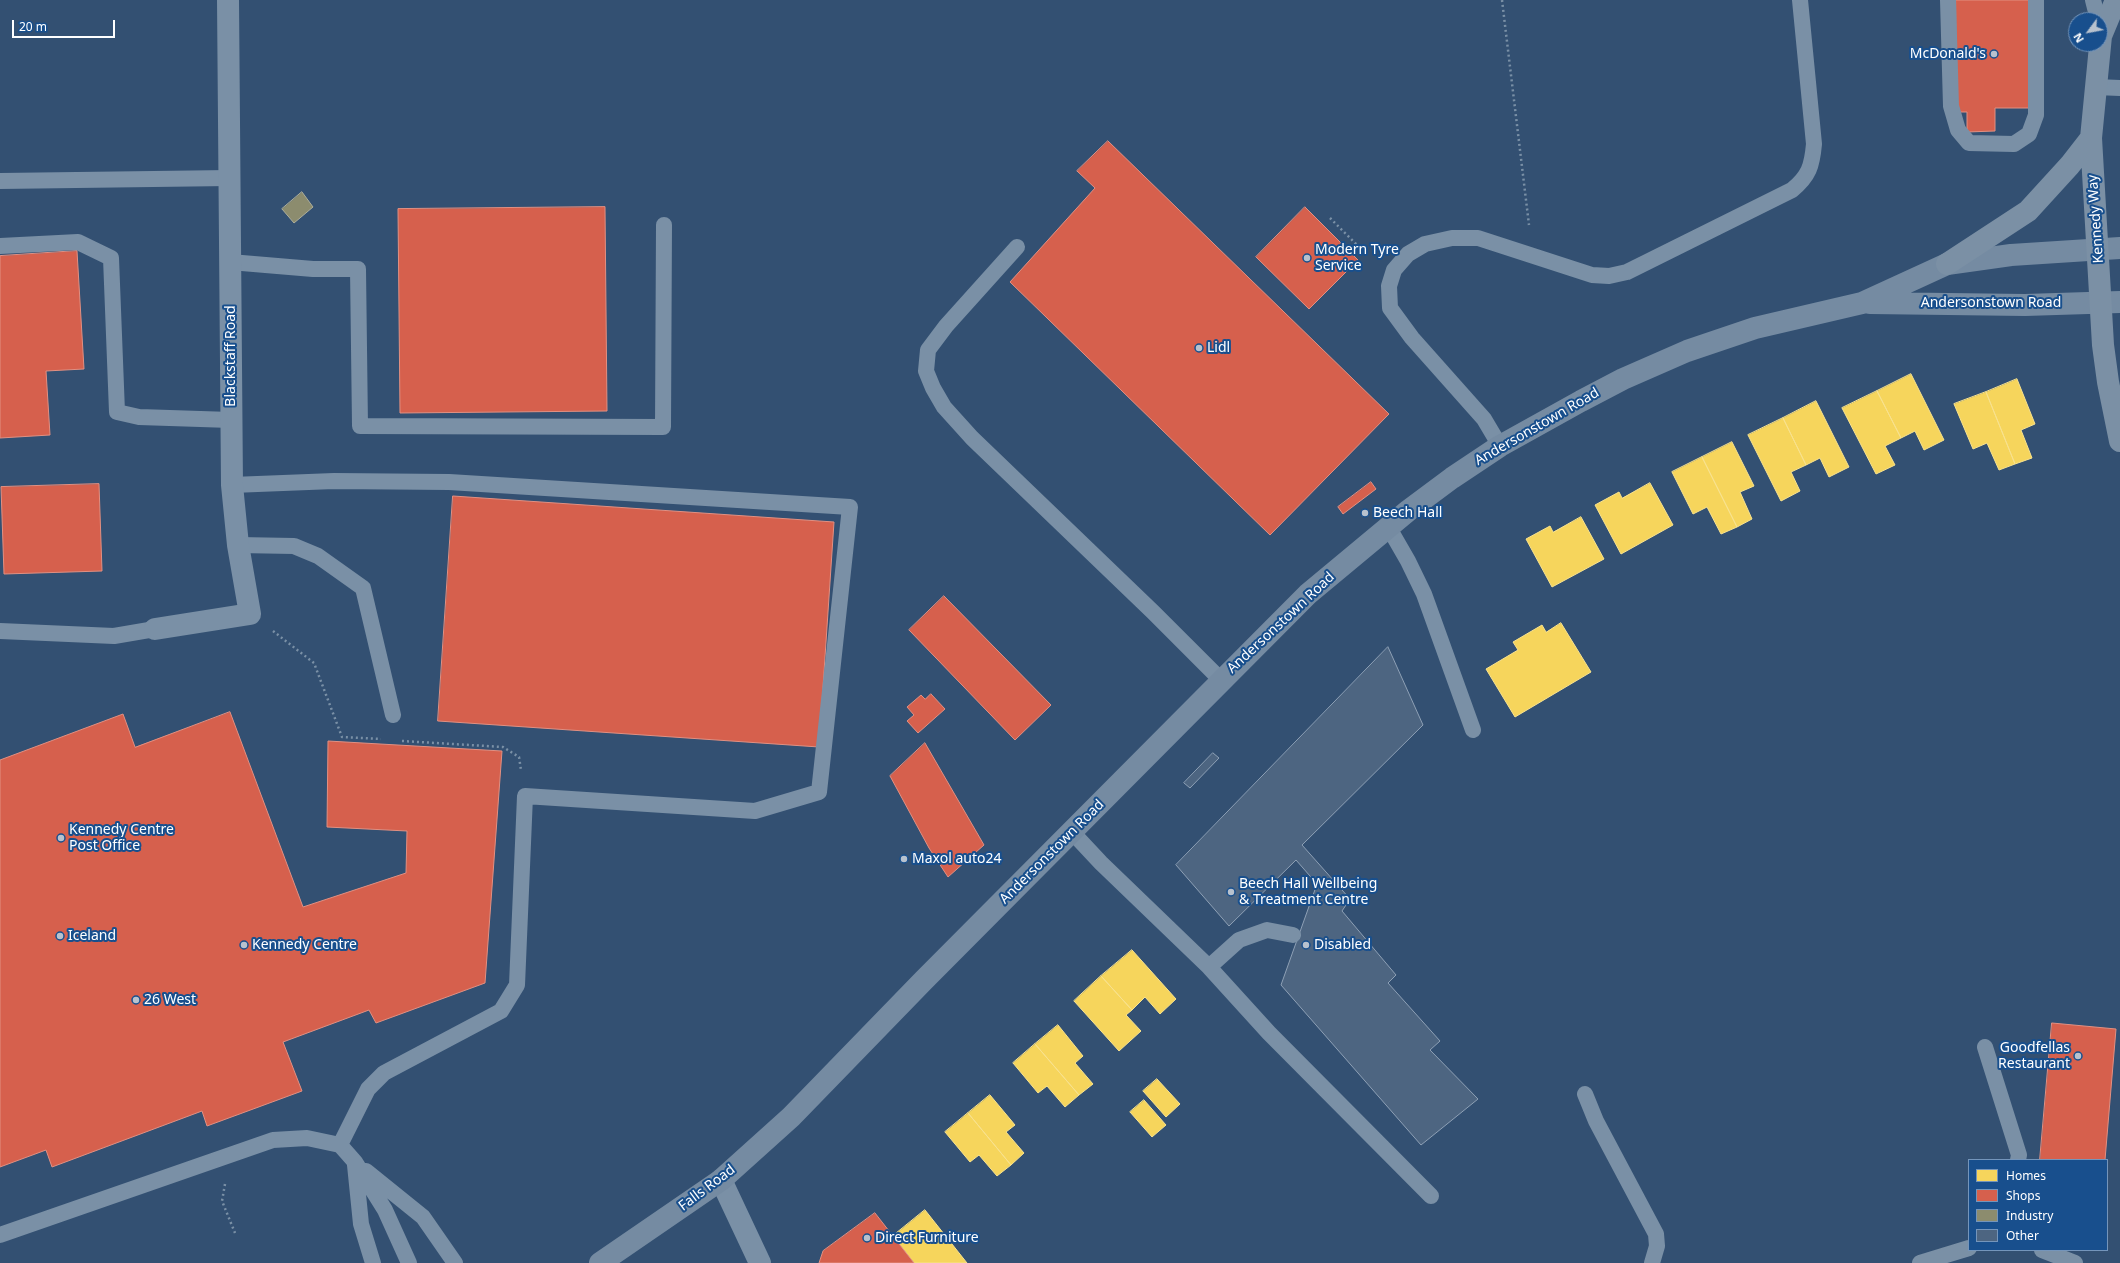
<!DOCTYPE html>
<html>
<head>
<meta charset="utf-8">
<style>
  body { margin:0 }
  #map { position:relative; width:2120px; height:1263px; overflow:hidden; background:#335072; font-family:"Noto Sans",sans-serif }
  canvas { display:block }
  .legend { position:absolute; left:1968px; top:1159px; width:140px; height:92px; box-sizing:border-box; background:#184f8d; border:1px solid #7495bb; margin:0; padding:5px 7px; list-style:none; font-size:12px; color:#fff }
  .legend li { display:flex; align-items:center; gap:8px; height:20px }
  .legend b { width:20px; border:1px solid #7495bb }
  .north { position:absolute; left:2068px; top:12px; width:40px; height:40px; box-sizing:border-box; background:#184f8d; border:1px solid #7495bb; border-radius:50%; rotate:238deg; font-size:11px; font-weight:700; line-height:16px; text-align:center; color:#fff }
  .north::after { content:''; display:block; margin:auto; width:14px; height:18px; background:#b8c2ce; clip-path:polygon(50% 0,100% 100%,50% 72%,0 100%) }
  .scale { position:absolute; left:12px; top:20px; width:103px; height:18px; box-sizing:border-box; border:2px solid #fff; border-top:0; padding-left:5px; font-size:12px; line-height:14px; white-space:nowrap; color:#fff; -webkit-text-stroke:3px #184f8d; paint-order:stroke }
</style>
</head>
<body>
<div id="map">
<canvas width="2120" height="1263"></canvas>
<ul class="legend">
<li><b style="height:11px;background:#f6d55c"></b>Homes</li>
<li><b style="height:11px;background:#d6604d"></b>Shops</li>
<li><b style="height:11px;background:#8c8c6e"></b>Industry</li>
<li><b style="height:11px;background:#4d6581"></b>Other</li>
</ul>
<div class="north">N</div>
<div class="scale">20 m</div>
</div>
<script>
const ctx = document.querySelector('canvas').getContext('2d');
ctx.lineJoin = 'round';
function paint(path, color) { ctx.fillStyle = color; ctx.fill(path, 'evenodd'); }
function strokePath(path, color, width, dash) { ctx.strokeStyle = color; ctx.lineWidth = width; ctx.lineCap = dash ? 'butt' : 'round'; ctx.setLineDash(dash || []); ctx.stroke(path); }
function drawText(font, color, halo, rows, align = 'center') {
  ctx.font = font + ' "Noto Sans",sans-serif'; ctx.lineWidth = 4; ctx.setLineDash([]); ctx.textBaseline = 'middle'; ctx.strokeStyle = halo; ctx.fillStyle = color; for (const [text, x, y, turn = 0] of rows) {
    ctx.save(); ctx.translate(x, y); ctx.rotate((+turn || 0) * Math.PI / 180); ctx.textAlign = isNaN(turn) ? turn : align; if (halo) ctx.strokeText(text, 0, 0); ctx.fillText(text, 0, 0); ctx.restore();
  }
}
const homes = new Path2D(`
  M1911,374L1944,440L1924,450L1915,431L1901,438L1877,391Z
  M2017,379L2035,424L2021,430L2032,458L2015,464L1986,392Z
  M1877,391L1901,438L1885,446L1895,465L1876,474L1842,408Z
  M1986,392L2015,464L1999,470L1987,443L1973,449L1954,404Z
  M1816,401L1849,467L1829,477L1820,458L1806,465L1783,418Z
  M1783,418L1806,465L1791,472L1800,491L1781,501L1748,435Z
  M1732,442L1754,486L1740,492L1752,519L1737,527L1702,457Z
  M1702,457L1737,527L1721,534L1707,507L1693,514L1672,472Z
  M1650,483L1673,525L1621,554L1595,505L1619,492L1622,498Z
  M1581,517L1604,559L1552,587L1526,539L1550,526L1553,532Z
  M1561,623L1591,672L1515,717L1486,669L1518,650L1513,642L1542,625L1546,632Z
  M1132,950L1176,999L1160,1014L1145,997L1132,1010L1101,976Z
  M1101,976L1132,1010L1126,1015L1141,1031L1119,1051L1074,1001Z
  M1058,1025L1083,1056L1075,1063L1093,1084L1079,1095L1035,1044Z
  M1035,1044L1079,1095L1065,1107L1047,1086L1038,1093L1013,1063Z
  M1157,1079L1180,1104L1166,1117L1143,1091Z
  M990,1095L1015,1125L1006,1132L1024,1153L1011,1165L968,1113Z
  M1144,1100L1166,1125L1152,1137L1130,1112Z
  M968,1113L1011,1165L997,1176L979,1155L970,1162L945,1132Z
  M925,1210L967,1263H914L893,1236Z`);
paint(homes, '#f6d55c');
strokePath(homes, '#f9e28d', 1);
const shops = new Path2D(`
  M1956,0H2030L2031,108H1995V131L1967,132V112H1957Z
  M1108,141L1389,414L1270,535L1010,282L1095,188L1077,171Z
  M605,207L607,411L400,413L398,209Z
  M1305,207L1358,260L1309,309L1256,257Z
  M77,251L84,369L46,371L50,435L0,438V256Z
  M1371,482L1376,489L1343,514L1338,507Z
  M99,484L102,571L4,574L1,487Z
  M453,496L834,522L819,747L438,721Z
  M944,596L1051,705L1015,740L909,630Z
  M931,694L945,709L918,733L907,721L914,715L907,707L921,695L925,699Z
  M230,712L303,907L406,873L407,831L327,827L328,741L502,751L485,983L376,1023L369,1010L283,1042L302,1091L207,1126L202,1111L52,1167L46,1150L0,1167V760L123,714L135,747Z
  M925,743L984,845L948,877L929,848L890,776Z
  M2052,1023L2116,1029L2105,1160H2040Z
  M875,1213L914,1263H819L823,1251Z`);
paint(shops, '#d6604d');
strokePath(shops, '#e29082', 1);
const industry = new Path2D(`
  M302,192L313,207L294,223L282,209Z`);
paint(industry, '#8c8c6e');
strokePath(industry, '#aeae9a', 1);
const building = new Path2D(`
  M1388,647L1423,725L1302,845L1350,899L1342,911L1396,975L1388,983L1440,1041L1430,1050L1478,1099L1421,1145L1281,985L1317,884L1296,860L1229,926L1176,865Z
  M1213,753L1219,758L1190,788L1184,783Z`);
paint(building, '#4d6581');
strokePath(building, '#8ea0b5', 1);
strokePath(new Path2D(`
  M1502,0L1529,225
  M1330,218L1368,256
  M273,631L314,663L342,737L381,739
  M402,741L503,747L519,757L521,770
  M225,1184L222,1201L235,1233`), '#7a90a6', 2.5, [2, 3]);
strokePath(new Path2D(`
  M1948,0L1951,106L1958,130L1969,143L2014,144L2029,134L2036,115V0
  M2093,0L2098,20
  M2096,87L2120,88
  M0,181L230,178
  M0,246L78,242L111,258L117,412L139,417L231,420
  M1017,247L946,326L928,350L926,371L933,388L944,407L972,438L1153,612L1221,680
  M230,262L313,269H358L360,426L663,427L664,225
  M1500,446L1484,419L1412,338L1390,308L1389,286L1394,270L1408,254L1425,244L1452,238H1478L1592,275L1609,276L1627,272L1792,190C1809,176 1812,166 1814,144L1800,0
  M232,485L334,481L449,482L850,507L819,792L755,811L525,796L517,985L501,1011L384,1073L368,1089L340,1145
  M1389,528L1408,561L1424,594L1473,730
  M238,545L294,546L318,556L363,588L393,715
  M0,631L114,636L155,629
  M1072,832L1101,863L1209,967L1269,1033L1431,1196
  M1209,967L1239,940L1267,930L1293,935
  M1985,1047L2019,1155L2018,1160
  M1585,1094L1596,1121L1656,1234L1657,1246L1652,1263
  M355,1165L361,1224L373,1263
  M366,1171L423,1217L455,1263
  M0,1235L273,1140L307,1138L340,1145L355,1162L385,1210L409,1263
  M2042,1250L2075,1263
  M1920,1263L1969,1248`), '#7a90a6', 16);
strokePath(new Path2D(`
  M155,629L250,614L238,545L232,485L228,0
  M721,1180L760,1263`), '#7a90a6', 22);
strokePath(new Path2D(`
  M1870,303L2025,305L2120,302
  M600,1263L721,1180L791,1117L924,980L1308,594L1409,510L1452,478L1500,446L1581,401L1623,379L1687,351L1755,328L1862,303L1947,264L2011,255L2120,248`), '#758ba2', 22);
strokePath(new Path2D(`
  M2116,0L2101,36L2091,138L2103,345L2108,382L2120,441
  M1947,264L2028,211L2070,165L2091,138`), '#7b90a5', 22);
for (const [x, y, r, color] of [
  [1994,54,4,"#b8c2ce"],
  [1307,258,4,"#b8c2ce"],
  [1199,348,4,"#b8c2ce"],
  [1365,513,4,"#b8c2ce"],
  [61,838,4,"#b8c2ce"],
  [904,859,4,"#b8c2ce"],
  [1231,892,4,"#b8c2ce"],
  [60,936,4,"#b8c2ce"],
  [244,945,4,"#b8c2ce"],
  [1306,945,4,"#b8c2ce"],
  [136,1000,4,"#b8c2ce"],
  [2078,1056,4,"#b8c2ce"],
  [867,1238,4,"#b8c2ce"]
]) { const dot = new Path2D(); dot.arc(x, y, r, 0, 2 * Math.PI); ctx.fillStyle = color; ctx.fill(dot); strokePath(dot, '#184f8d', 1.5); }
drawText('14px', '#fff', '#184f8d', [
  ["McDonald's",1986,54,"right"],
  ["Modern Tyre",1315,250],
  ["Service",1315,266],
  ["Lidl",1207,348],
  ["Beech Hall",1373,513],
  ["Kennedy Centre",69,830],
  ["Post Office",69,846],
  ["Maxol auto24",912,859],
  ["Beech Hall Wellbeing",1239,884],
  ["& Treatment Centre",1239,900],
  ["Iceland",68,936],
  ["Kennedy Centre",252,945],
  ["Disabled",1314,945],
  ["26 West",144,1000],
  ["Goodfellas",2070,1048,"right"],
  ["Restaurant",2070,1064,"right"],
  ["Direct Furniture",875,1238]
], 'left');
drawText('14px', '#fff', '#184f8d', [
  ["Kennedy Way",2096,219,-94],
  ["Andersonstown Road",1991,303],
  ["Blackstaff Road",231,356,-90],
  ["Andersonstown Road",1537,427,-30],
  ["Andersonstown Road",1281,623,-43],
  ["Andersonstown Road",1052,852,-45],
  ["Falls Road",707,1188,-37]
]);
</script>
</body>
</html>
